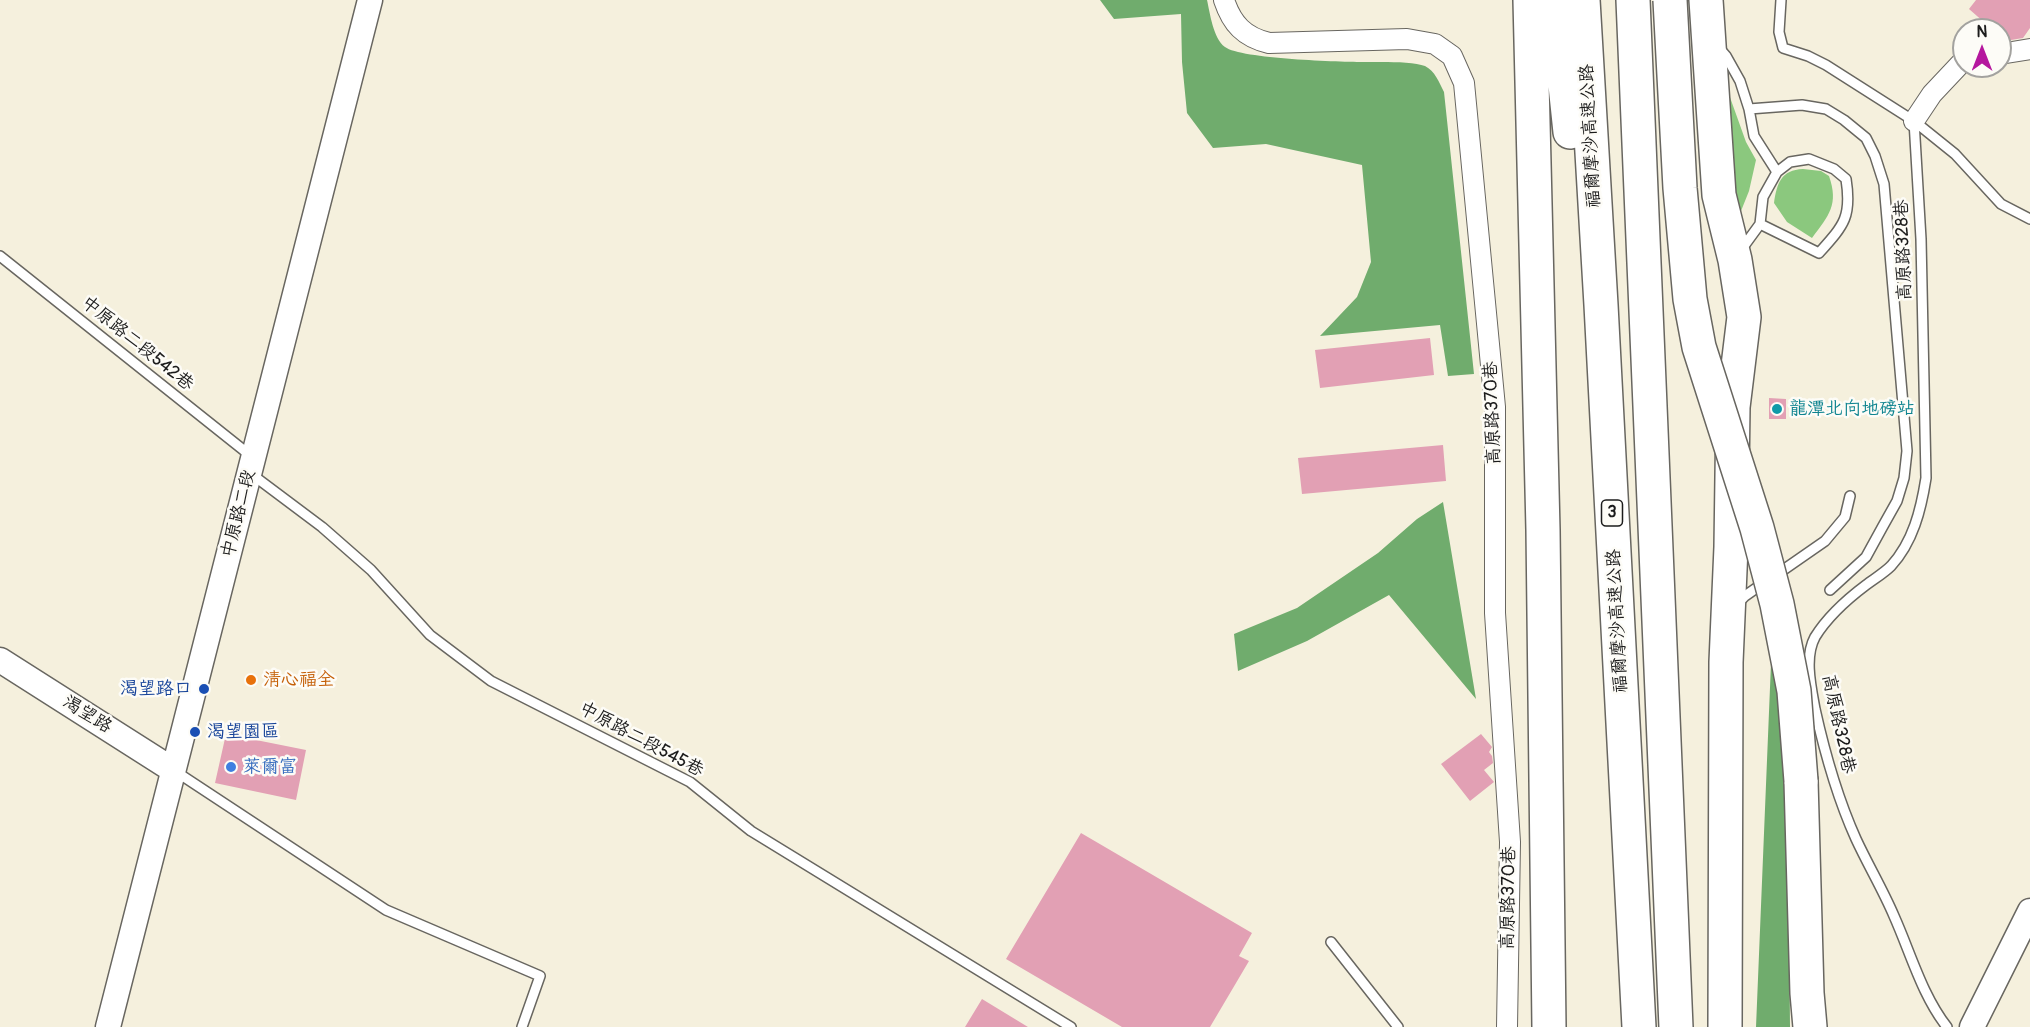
<!DOCTYPE html>
<html>
<head>
<meta charset="utf-8">
<style>
  body { margin:0 }
  #map { position:relative; width:2030px; height:1027px; overflow:hidden; background:#f5f0dd; font-family:Pangolin,sans-serif }
  canvas { display:block }
  .north { position:absolute; left:1952px; top:18px; width:60px; height:60px; box-sizing:border-box; background:#fdfcf7; border:2px solid #a3a29f; border-radius:50%; rotate:0deg; font-size:16px; font-weight:700; line-height:24px; text-align:center; color:#1c1c1c }
  .north::after { content:''; display:block; margin:auto; width:21px; height:27px; background:#b5179e; clip-path:polygon(50% 0,100% 100%,50% 72%,0 100%) }
</style>
</head>
<body>
<div id="map">
<canvas width="2030" height="1027"></canvas>
<div class="north">N</div>
</div>
<script>
const ctx = document.querySelector('canvas').getContext('2d');
ctx.lineJoin = 'round';
function paint(path, color) { ctx.fillStyle = color; ctx.fill(path, 'evenodd'); }
function strokePath(path, color, width, dash) { ctx.strokeStyle = color; ctx.lineWidth = width; ctx.lineCap = dash ? 'butt' : 'round'; ctx.setLineDash(dash || []); ctx.stroke(path); }
function drawText(font, color, halo, rows, align = 'center') {
  ctx.font = font + ' Pangolin,"LXGW WenKai TC",sans-serif'; ctx.lineWidth = 5; ctx.setLineDash([]); ctx.textBaseline = 'middle'; ctx.strokeStyle = halo; ctx.fillStyle = color; for (const [text, x, y, turn = 0] of rows) {
    ctx.save(); ctx.translate(x, y); ctx.rotate((+turn || 0) * Math.PI / 180); ctx.textAlign = isNaN(turn) ? turn : align; if (halo) ctx.strokeText(text, 0, 0); ctx.fillText(text, 0, 0); ctx.restore();
  }
}
paint(new Path2D(`
  M1722,75L1746,142L1756,160L1749,191L1739,216L1723,129Z
  M1803,169L1821,171L1829,176C1839,205 1829,215 1812,238L1787,222L1774,203C1777,183 1781,170 1803,169Z`), '#8bc87e');
paint(new Path2D(`
  M1100,0H1207C1210,13 1213,38 1225,47C1241,59 1341,62 1366,62C1380,62 1413,61 1425,66C1435,71 1439,82 1444,92L1474,374L1448,376L1440,325L1320,336L1357,297L1371,262L1362,165L1266,144L1213,148L1187,113L1182,62L1181,14L1114,19Z
  M1443,502L1476,699L1389,595L1307,641L1238,671L1234,634L1297,608L1378,553L1417,519Z
  M1797,611L1787,673L1790,1027H1756L1772,639Z`), '#70ac6d');
paint(new Path2D(`
  M1976,0H2030V28L2023,38L2005,41L2000,36V30H1993L1969,9Z
  M1430,338L1434,375L1320,388L1315,350Z
  M1769,398L1786,399V419H1769Z
  M1443,445L1446,481L1302,494L1298,458Z
  M226,734L306,750L296,800L215,783Z
  M1481,734L1492,747L1489,752L1492,756L1493,763L1484,770L1494,782L1470,801L1441,764Z
  M1081,833L1252,933L1239,956L1249,961L1210,1027H1122L1006,959Z
  M982,999L1028,1027H965Z`), '#e2a0b4');
const service = new Path2D(`
  M1781,0L1779,32L1783,48L1808,56L1826,65L1914,121L1955,154L2001,204L2030,219
  M1719,48L1726,56L1740,81L1749,109L1754,136L1777,172
  M1749,109L1802,105L1826,109L1844,120L1866,138L1875,156L1884,184L1907,451L1904,478L1897,501L1883,526L1866,557L1830,590
  M1914,121L1921,239L1926,478C1921,510 1913,542 1891,566C1884,573 1874,579 1866,585C1846,600 1828,616 1815,637C1804,657 1811,687 1815,709C1825,754 1837,797 1856,839C1868,865 1883,890 1894,916C1911,954 1922,995 1947,1027
  M1741,250L1760,224L1763,197L1777,172L1790,162L1809,159L1834,169L1846,179C1852,217 1844,225 1819,253L1760,224
  M0,256L251,456
  M250,473L322,527L371,570L430,635L491,681L690,782L751,831L1071,1027
  M1776,575L1825,541L1845,517L1850,496
  M1738,603L1745,596L1765,582
  M175,771L386,910L540,976L522,1027
  M1331,942L1398,1027`);
const minor = new Path2D(`
  M1224,0C1232,24 1244,37 1269,43L1407,39L1435,44L1452,56L1464,83L1495,407V613L1510,842L1507,1027
  M2000,54L2030,49
  M1914,121L1932,94L1964,60`);
const tertiary = new Path2D(`
  M0,660L173,770
  M108,1027L370,0
  M1972,1027L2030,911`);
const motorway = new Path2D(`
  M1530,0L1543,530L1549,1027
  M1556,0L1570,132
  M1583,0L1601,305L1639,1027
  M1633,0L1676,1027
  M1706,0L1719,195L1735,260L1744,317L1733,407L1731,547L1726,662L1725,1027
  M1801,781L1807,993L1810,1027`);
strokePath(service, '#686660', 12);
strokePath(minor, '#686660', 22);
strokePath(tertiary, '#686660', 27);
strokePath(motorway, '#686660', 36);
strokePath(service, '#fff', 9);
strokePath(minor, '#fff', 20);
strokePath(tertiary, '#fff', 24);
strokePath(motorway, '#fff', 33);
const motorwayBridge = new Path2D(`
  M1670,0L1680,188L1690,299L1699,347L1757,528L1777,604L1794,691L1801,781`);
strokePath(motorwayBridge, '#686660', 36, []);
strokePath(motorwayBridge, '#fff', 33);
for (const [x, y, r, color] of [
  [1777,409,6,"#0f9aa8"],
  [251,680,6,"#e8710a"],
  [204,689,6,"#1a4fb4"],
  [195,732,6,"#1a4fb4"],
  [231,767,6,"#3f7fe0"]
]) { const dot = new Path2D(); dot.arc(x, y, r, 0, 2 * Math.PI); ctx.fillStyle = color; ctx.fill(dot); strokePath(dot, '#fdfcf7', 2); }
for (const [x, y, w] of [
  [1612,513,21]
]) { const box = new Path2D(); box.roundRect(x - w / 2, y - 13, w, 26, 4.5); ctx.fillStyle = '#fdfcf7'; ctx.fill(box); strokePath(box, '#1c1c1c', 1.5); }
drawText('bold 16px', '#1c1c1c', null, [
  ["3",1612,513]
]);
drawText('18px', '#1c1c1c', '#fdfcf7', [
  ["福爾摩沙高速公路",1591,136,-93],
  ["高原路328巷",1904,250,-92],
  ["中原路二段542巷",137,344,39],
  ["高原路370巷",1493,413,-92],
  ["中原路二段",239,514,-76],
  ["福爾摩沙高速公路",1618,621,-93],
  ["渴望路",87,715,32],
  ["高原路328巷",1838,724,78],
  ["中原路二段545巷",641,740,28],
  ["高原路370巷",1509,898,-89]
]);
drawText('18px', '#0d838f', '#fdfcf7', [
  ["龍潭北向地磅站",1789,409]
], 'left');
drawText('18px', '#c56008', '#fdfcf7', [
  ["清心福全",263,680]
], 'left');
drawText('18px', '#164399', '#fdfcf7', [
  ["渴望路口",192,689],
  ["渴望園區",207,732,"left"]
], 'right');
drawText('18px', '#366cbe', '#fdfcf7', [
  ["萊爾富",243,767]
], 'left');
</script>
</body>
</html>
